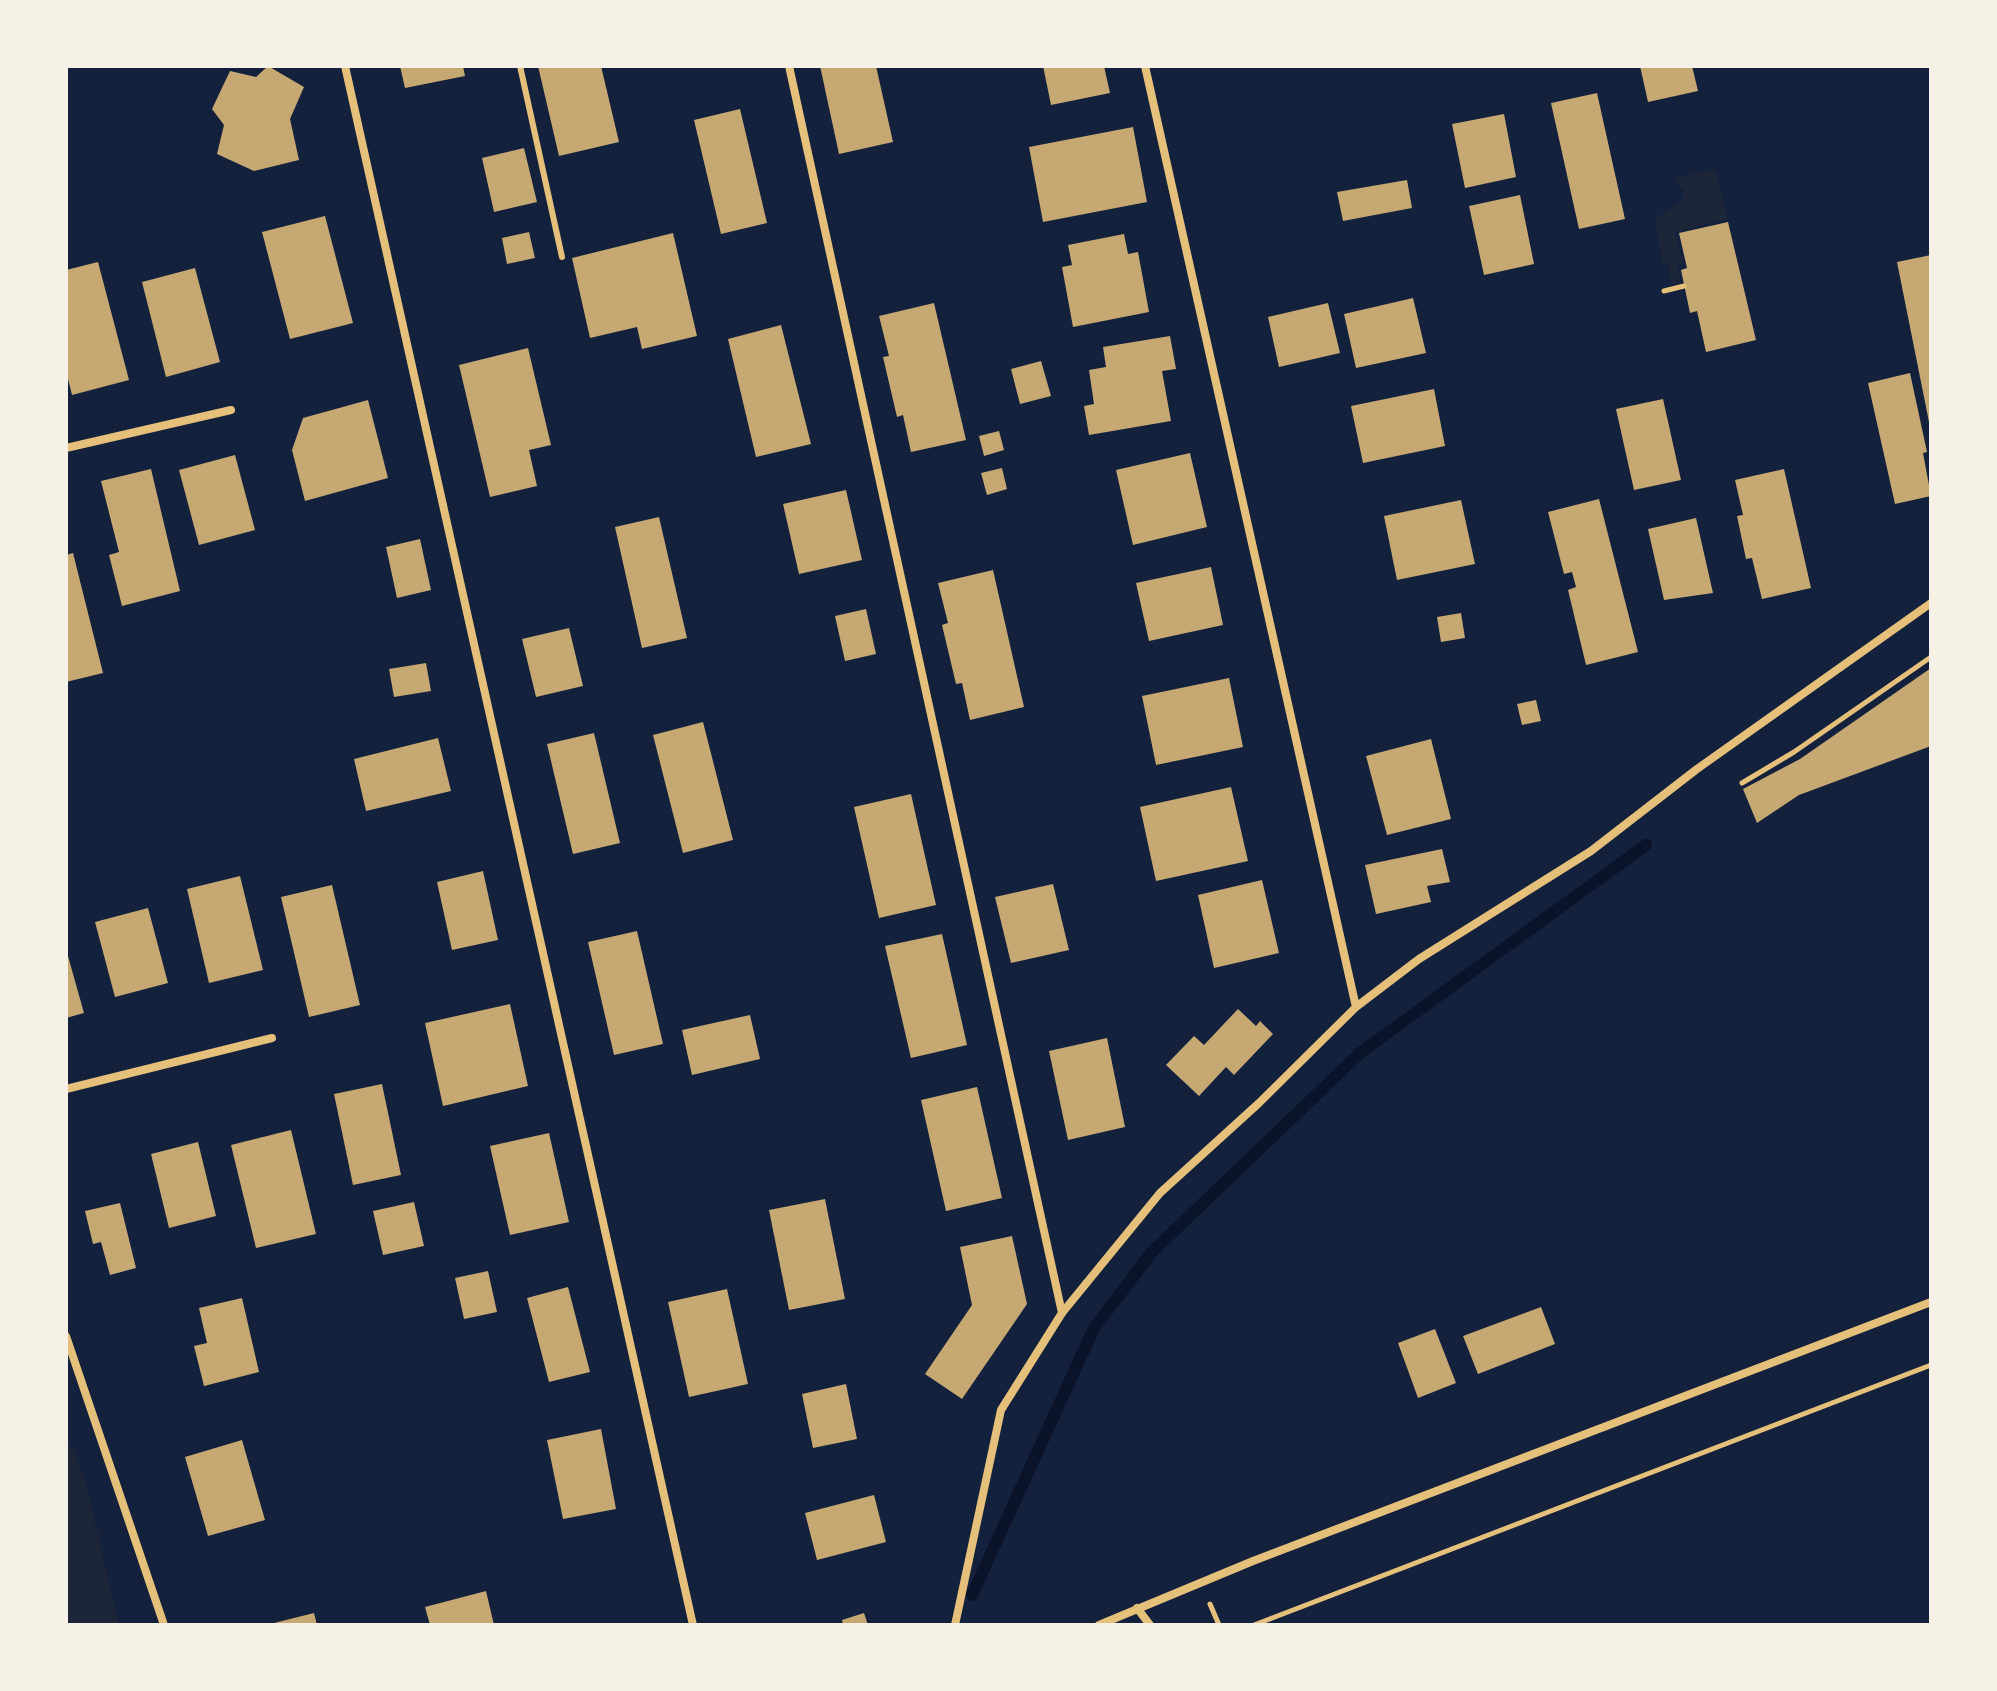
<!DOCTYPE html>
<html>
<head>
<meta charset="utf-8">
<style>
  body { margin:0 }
  #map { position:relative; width:1997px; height:1691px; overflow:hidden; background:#14213d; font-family:"DM Sans",sans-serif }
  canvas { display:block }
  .frame { position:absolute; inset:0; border:68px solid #f6f1e7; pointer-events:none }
</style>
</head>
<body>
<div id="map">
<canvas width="1997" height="1691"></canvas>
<div class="frame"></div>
</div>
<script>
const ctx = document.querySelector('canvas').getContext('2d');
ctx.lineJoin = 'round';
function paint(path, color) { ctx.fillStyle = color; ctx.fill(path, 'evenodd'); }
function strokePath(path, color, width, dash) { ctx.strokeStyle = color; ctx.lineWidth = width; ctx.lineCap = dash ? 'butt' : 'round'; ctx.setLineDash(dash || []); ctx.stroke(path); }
paint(new Path2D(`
  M1716,169L1727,219L1675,232L1683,264L1677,267L1681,283L1672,285L1668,263L1663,264L1655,219L1684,200L1683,191L1674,179Z
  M66,1433L85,1480L119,1625H66Z`), '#1d2539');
strokePath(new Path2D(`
  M972,1595L1094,1328L1152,1252L1360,1053L1646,845`), '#0b132b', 12);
paint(new Path2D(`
  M268,66L304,87L290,119L299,160L254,171L217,154L224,125L212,109L230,71L256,77Z
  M400,66H463L465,76L405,88Z
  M538,66H601L619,142L559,156Z
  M820,66H876L893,142L839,154Z
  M1043,66H1104L1110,93L1051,105Z
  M1640,66H1692L1698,91L1648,102Z
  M1597,93L1625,219L1579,229L1551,103Z
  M740,109L767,223L721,234L694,120Z
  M1504,114L1516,177L1465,188L1452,124Z
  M1133,127L1147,202L1043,222L1029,147Z
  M524,148L537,202L494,212L482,158Z
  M1407,180L1412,208L1343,221L1337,192Z
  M1520,195L1534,264L1484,275L1469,206Z
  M325,216L353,323L290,339L262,232Z
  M1728,222L1756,340L1706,352L1697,311L1690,313L1681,270L1687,268L1679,233Z
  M529,232L535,258L507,264L502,238Z
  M673,233L697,336L642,349L637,327L590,338L572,258Z
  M1124,234L1128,254L1138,252L1149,312L1073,327L1062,267L1072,265L1068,245Z
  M1931,255V426L1930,427L1897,262Z
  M98,262L129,380L72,395L66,371V270Z
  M195,268L220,362L166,377L142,282Z
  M1413,298L1426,353L1356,368L1344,314Z
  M934,303L966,440L911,452L903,415L897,417L883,357L889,356L879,316Z
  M1328,303L1340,353L1279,367L1268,317Z
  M781,325L811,444L756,457L728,339Z
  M1170,336L1176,369L1162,371L1171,421L1089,435L1084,406L1094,404L1089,370L1106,367L1103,347Z
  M528,348L551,445L529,450L537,486L490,497L459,365Z
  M1041,361L1051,396L1020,404L1011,369Z
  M1910,373L1927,452L1923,453L1931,496L1895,504L1868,383Z
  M1434,389L1445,446L1363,463L1351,406Z
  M1663,399L1681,480L1634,490L1616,409Z
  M368,400L388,478L305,501L292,450L303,418Z
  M999,431L1004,450L984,456L979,436Z
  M1190,453L1207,527L1133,545L1116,470Z
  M235,455L255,530L199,545L179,470Z
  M1002,468L1007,489L987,495L981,473Z
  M151,469L180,591L122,606L109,555L119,552L101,481Z
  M1784,469L1811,588L1762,599L1752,558L1746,559L1737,516L1743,515L1735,480Z
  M846,490L862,560L799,574L783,504Z
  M1599,499L1638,652L1586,665L1568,590L1576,587L1572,572L1564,574L1548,512Z
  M1461,500L1475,564L1397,580L1384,516Z
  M659,517L687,638L642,648L615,527Z
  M1696,518L1713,593L1664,600L1648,529Z
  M420,539L431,590L397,598L386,547Z
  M73,553L103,673L66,682V555Z
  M1211,567L1223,625L1149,641L1136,583Z
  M993,570L1024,707L970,720L962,683L956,684L942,625L948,623L938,583Z
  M866,609L876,654L845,661L835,616Z
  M1461,613L1465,638L1441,642L1437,617Z
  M569,628L583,686L536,697L522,639Z
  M426,663L431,691L394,697L389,669Z
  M1931,668V746L1799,795L1757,823L1743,789L1800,759Z
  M1229,678L1243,747L1156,765L1142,696Z
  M1536,700L1541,721L1522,725L1517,704Z
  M703,722L733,840L683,853L653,735Z
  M594,733L620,843L573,854L547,744Z
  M438,738L451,791L366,811L354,759Z
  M1431,739L1451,819L1387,835L1366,756Z
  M1231,787L1248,861L1156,881L1140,807Z
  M911,794L936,905L879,918L854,807Z
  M1442,849L1450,882L1427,886L1431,902L1376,914L1365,865Z
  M483,871L498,940L452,950L437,882Z
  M240,876L263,970L209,983L187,889Z
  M1262,880L1279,953L1214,968L1198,895Z
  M1053,884L1069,950L1011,963L995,897Z
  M332,885L360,1005L309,1017L281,897Z
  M148,908L168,983L115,997L95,922Z
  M637,931L663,1044L614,1055L588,942Z
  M942,934L967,1045L911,1058L885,946Z
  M66,949L84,1013L66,1018Z
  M510,1004L528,1086L443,1106L425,1023Z
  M1238,1009L1256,1026L1260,1021L1273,1034L1234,1075L1226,1067L1199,1096L1166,1065L1194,1036L1204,1045Z
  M750,1015L760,1059L692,1075L682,1030Z
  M1107,1038L1125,1127L1068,1140L1049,1051Z
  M382,1084L401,1175L353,1185L334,1094Z
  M977,1087L1002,1198L946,1211L921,1100Z
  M291,1130L316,1234L256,1248L231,1145Z
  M549,1133L569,1222L510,1235L490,1146Z
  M198,1142L216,1216L169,1228L151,1154Z
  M825,1199L845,1299L789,1310L769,1210Z
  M414,1202L424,1246L383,1255L373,1211Z
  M120,1203L136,1268L110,1275L101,1242L93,1244L85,1211Z
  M1012,1236L1027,1304L962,1399L925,1374L972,1305L960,1247Z
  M488,1271L497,1312L464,1319L455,1278Z
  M568,1287L590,1372L549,1382L527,1298Z
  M727,1289L748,1384L689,1397L668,1302Z
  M242,1298L259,1372L204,1386L194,1346L207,1343L199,1308Z
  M1541,1307L1555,1344L1478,1374L1463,1336Z
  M1435,1329L1456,1383L1418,1398L1398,1343Z
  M846,1384L857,1439L813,1448L802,1394Z
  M601,1429L616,1509L563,1519L547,1440Z
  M242,1440L265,1520L208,1536L185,1457Z
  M874,1495L886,1542L817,1560L805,1513Z
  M486,1591L494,1625H430L425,1607Z
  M314,1613L317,1625H270V1624Z
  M864,1613L868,1625H843L842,1620Z`), '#c6a872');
strokePath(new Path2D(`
  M1664,291L1684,286
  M1742,783L1794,752L1931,657
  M1210,1604L1219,1625
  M1254,1625L1931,1365`), '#e5c07b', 5);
strokePath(new Path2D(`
  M520,66L562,257`), '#e5c07b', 6);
strokePath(new Path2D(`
  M345,66L693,1625
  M789,66L1062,1313
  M1145,66L1356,1007
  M66,448L231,410
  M66,1089L272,1038
  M66,1336L164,1625
  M1137,1608L1150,1625
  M955,1625L1001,1410L1062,1313L1160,1193L1259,1103L1356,1007L1419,959L1591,851L1697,769L1931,603
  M1099,1625L1253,1561L1931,1302`), '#e5c07b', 8);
</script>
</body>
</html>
